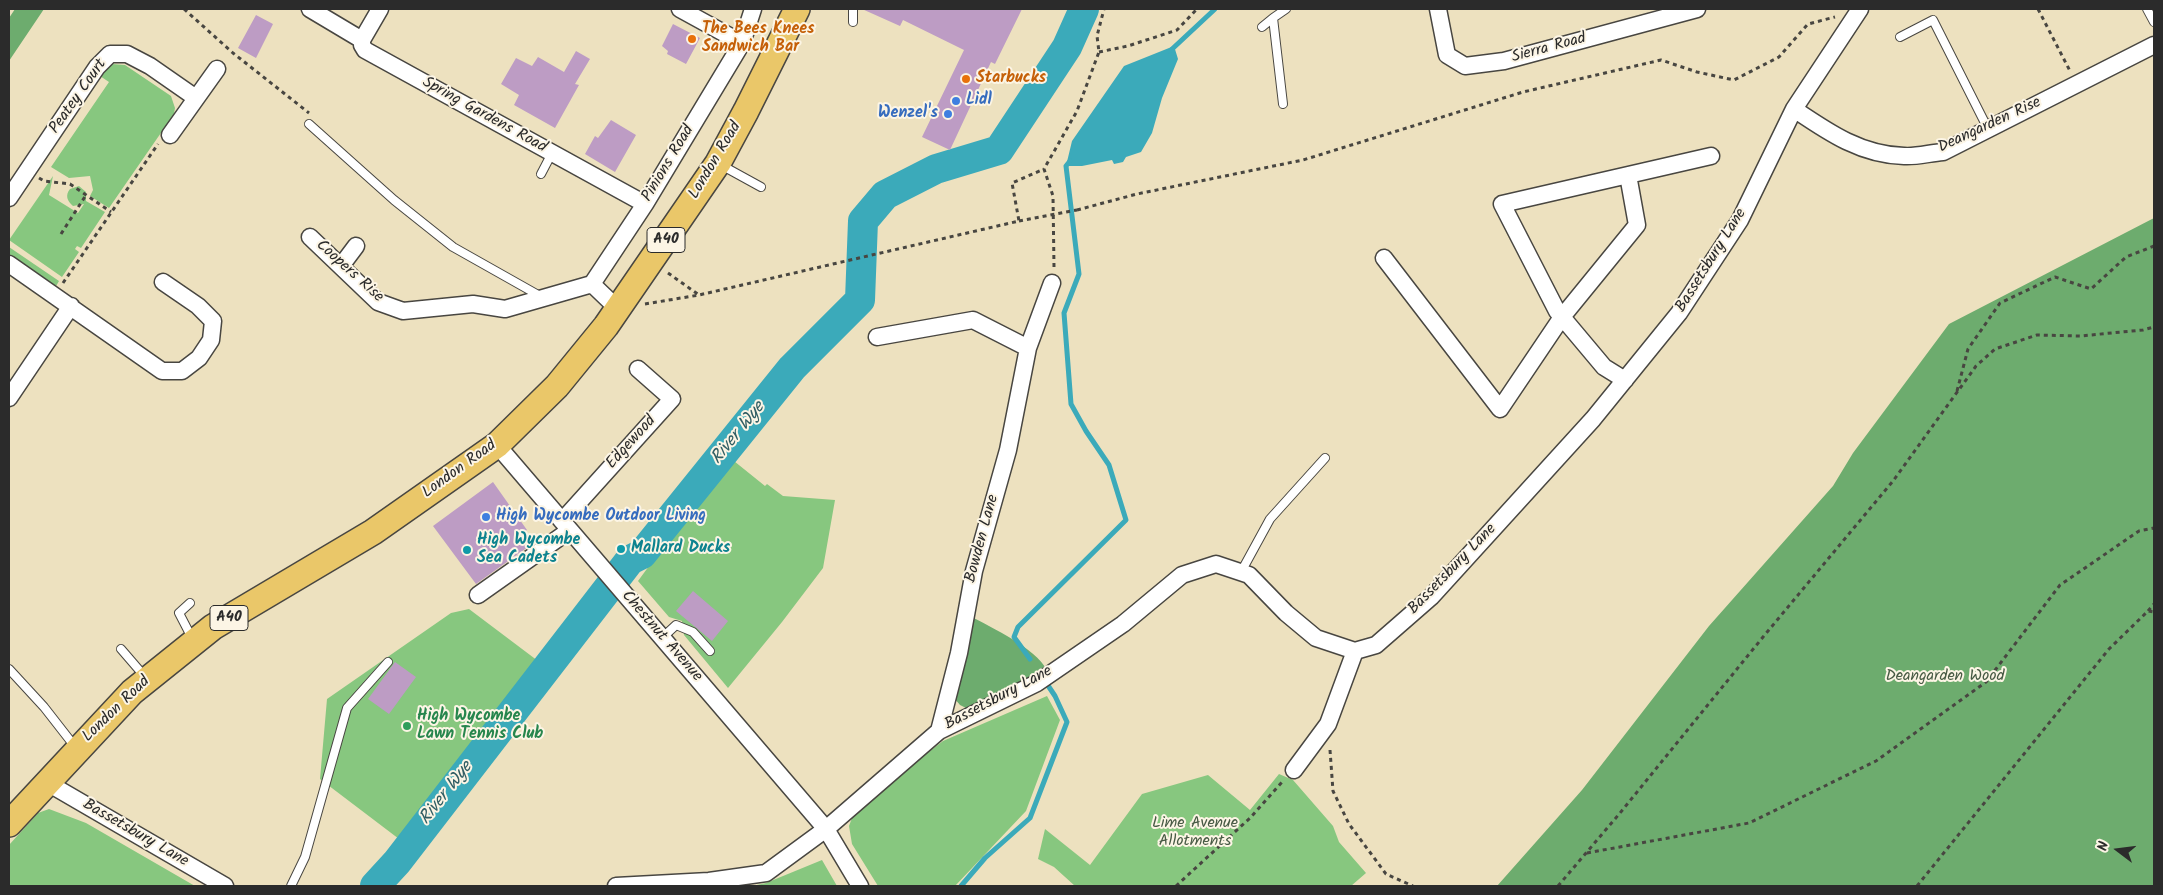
<!DOCTYPE html>
<html>
<head>
<meta charset="utf-8">
<style>
  body { margin:0 }
  #map { position:relative; width:2163px; height:895px; overflow:hidden; background:#ede1bf; font-family:Kalam,sans-serif }
  canvas { display:block }
  .frame { position:absolute; inset:0; border:10px solid #2b2b2b; pointer-events:none }
  .north { position:absolute; left:2093px; top:825px; width:50px; height:50px; -webkit-text-stroke:4px #fcf5e5; paint-order:stroke; rotate:285deg; font-size:14px; font-weight:700; line-height:20px; text-align:center; color:#2b2b2b }
  .north::after { content:''; display:block; margin:auto; width:18px; height:22px; background:#2b2b2b; clip-path:polygon(50% 0,100% 100%,50% 72%,0 100%) }
</style>
</head>
<body>
<div id="map">
<canvas width="2163" height="895"></canvas>
<div class="frame"></div>
<div class="north">N</div>
</div>
<script>
const ctx = document.querySelector('canvas').getContext('2d');
ctx.lineJoin = 'round';
function paint(path, color) { ctx.fillStyle = color; ctx.fill(path, 'evenodd'); }
function strokePath(path, color, width, dash) { ctx.strokeStyle = color; ctx.lineWidth = width; ctx.lineCap = dash ? 'butt' : 'round'; ctx.setLineDash(dash || []); ctx.stroke(path); }
function drawText(font, color, halo, rows, align = 'center') {
  ctx.font = font + ' Kalam,sans-serif'; ctx.lineWidth = 4; ctx.setLineDash([]); ctx.textBaseline = 'middle'; ctx.strokeStyle = halo; ctx.fillStyle = color; for (const [text, x, y, turn = 0] of rows) {
    ctx.save(); ctx.translate(x, y); ctx.rotate((+turn || 0) * Math.PI / 180); ctx.textAlign = isNaN(turn) ? turn : align; if (halo) ctx.strokeText(text, 0, 0); ctx.fillText(text, 0, 0); ctx.restore();
  }
}
paint(new Path2D(`
  M112,64L125,65L171,96L175,108L174,114L109,208L90,196L93,190L90,176L69,178L51,167L109,82L100,76L103,70Z
  M53,176L49,195L78,213L84,204L73,206C67,201 65,195 70,189L79,186L86,192V201L105,212L81,248L77,246L75,249L79,252L62,277L9,240Z
  M9,247L59,281L55,288L9,256Z
  M729,457L765,486L767,484L783,496L835,500L823,568L782,622L728,688L684,635L682,621L669,617L638,581Z
  M469,609L538,661L403,842L320,779L327,699L451,613Z
  M1047,696L1060,720L1026,811L955,886H878L852,844L849,826L852,818L885,785L943,741Z
  M1279,774L1293,780L1333,826L1339,842L1366,873L1351,886H1075L1054,867L1038,859L1045,829L1090,865L1142,794L1208,775L1250,810Z
  M49,809L86,823L195,886H9V845L38,813Z
  M822,860L837,886H752L766,883Z`), '#87c77f');
paint(new Path2D(`
  M15,9H44L9,61V18Z
  M2154,218V886H1497L1582,790L1709,626L1833,486L1853,453L1949,324Z
  M970,616C994,629 1034,647 1047,670L968,709L960,705L954,698Z`), '#6dac6e');
paint(new Path2D(`
  M1174,46L1178,59L1162,98L1152,133L1141,152L1126,157L1123,162L1114,164L1112,160L1082,166H1066L1072,141L1124,66Z`), '#3baaba');
strokePath(new Path2D(`
  M1170,51L1215,9
  M1030,659L1014,637L1018,627L1126,520L1109,465L1086,431L1071,404L1064,313L1079,274L1066,166L1070,161
  M961,886L985,858L1030,818L1067,722L1055,696L1047,684`), '#3baaba', 5);
strokePath(new Path2D(`
  M375,886L397,862L630,560L642,554L792,368L860,300L863,221L885,195L936,169L999,150L1067,47L1084,9`), '#3baaba', 30);
paint(new Path2D(`
  M862,9H1022L995,64L991,62L950,150L922,137L964,50L903,20L900,26Z
  M256,15L273,24L256,58L238,48Z
  M673,24L700,38L686,64L667,54L668,51L662,46Z
  M576,51L590,59L575,84L579,85L555,128L514,105L519,95L501,84L516,58L532,66L538,57L564,72Z
  M611,120L636,135L615,172L585,154L595,136L598,138Z
  M493,482L527,530L519,535L528,547L476,584L433,526Z
  M693,591L728,621L712,641L676,611Z
  M395,662L416,677L389,714L368,699Z`), '#bd9cc4');
const lane = new Path2D(`
  M853,9V22
  M2147,9L2154,22
  M1262,27L1273,18
  M1900,37L1933,20L1988,129
  M1283,104L1273,18L1286,9
  M309,124L394,200L453,247L540,296
  M721,165L761,187
  M541,174L552,153
  M1241,572L1270,519L1325,458
  M190,603L179,613L192,638
  M662,638L676,625L693,632L710,651
  M121,649L146,678
  M9,669L44,707L76,748
  M291,886L305,857L347,708L388,662`);
const street = new Path2D(`
  M310,9L362,40
  M380,9L362,40V45L365,50L645,204
  M680,9L742,43
  M1438,9L1447,55L1465,66L1504,61L1697,9
  M1794,109C1828,132 1861,155 1904,156C1916,157 1930,153 1943,152L2154,45
  M170,135L217,69
  M9,198L97,67L110,54H127L150,66L196,98
  M310,237L378,302L403,311L473,304L505,309L592,284
  M1384,258L1500,409L1562,317L1637,225L1628,175
  M9,264L162,371H182L199,358L211,340L213,321L198,306L163,282
  M341,266L356,246
  M592,284L645,204L742,43L753,9
  M592,284L618,309
  M877,337L973,320L1028,348
  M1625,380L1604,367L1557,311L1502,204L1711,156
  M9,398L71,306
  M497,445L826,829L860,886
  M562,521L672,399L638,369
  M478,595L570,530
  M939,731L959,653L974,571L1008,450L1028,348L1052,283
  M1294,770L1328,724L1355,651
  M46,782L225,886
  M616,886L709,881L766,873L826,829L939,731L1037,683L1123,624L1182,575L1216,564L1249,575L1286,613L1316,638L1355,651L1376,645L1431,597L1593,419L1679,313L1740,220L1794,109L1860,9`);
const primary = new Path2D(`
  M9,824L132,692L213,627L373,532L497,445L557,386L606,326L718,163L746,111L797,9`);
strokePath(lane, '#484641', 10);
strokePath(street, '#484641', 19);
strokePath(primary, '#484641', 28);
strokePath(new Path2D(`
  M184,9L233,53L309,113
  M2038,9L2070,71
  M1099,52L1128,46L1177,30L1197,9
  M39,178L44,181L70,184L111,212
  M1077,210L1137,194L1303,160L1523,92L1661,60L1697,72L1734,80L1779,57L1808,24L1835,17
  M61,234L86,195
  M1054,267L1053,196L1044,169L1077,111L1099,52L1097,36L1104,9
  M668,273L699,295
  M63,283L158,144
  M645,304L699,295L1019,221L1012,183L1044,169
  M1957,391L1968,349L2000,303L2055,277L2091,289L2126,257L2154,246
  M2148,611L2154,604
  M1330,750L1333,791L1349,824L1386,874L1413,886
  M1587,853L1749,823L1876,761L1986,682L2060,585L2139,531L2154,528
  M1176,886L1250,818L1283,781
  M1558,886L1620,813L1763,637L1893,481L1976,366L1995,349L2037,335L2080,336L2143,330L2154,327
  M1917,886L2109,649L2148,611L2154,612`), '#484641', 3, [4, 4]);
strokePath(lane, '#fff', 8);
strokePath(street, '#fff', 16);
strokePath(primary, '#eac769', 25);
strokePath(new Path2D(`
  M1019,221L1077,210`), '#484641', 3, [4, 4]);
for (const [x, y, r, color] of [
  [692,39,5,"#e8710a"],
  [966,79,5,"#e8710a"],
  [956,101,5,"#3f7fe0"],
  [948,114,5,"#3f7fe0"],
  [486,517,5,"#3f7fe0"],
  [621,549,5,"#0f9aa8"],
  [467,550,5,"#0f9aa8"],
  [407,726,5,"#2e9e5b"]
]) { const dot = new Path2D(); dot.arc(x, y, r, 0, 2 * Math.PI); ctx.fillStyle = color; ctx.fill(dot); strokePath(dot, '#fcf5e5', 2); }
for (const [x, y, w] of [
  [666,240,38],
  [229,618,38]
]) { const box = new Path2D(); box.roundRect(x - w / 2, y - 12.5, w, 25, 4); ctx.fillStyle = '#fcf5e5'; ctx.fill(box); strokePath(box, '#2b2b2b', 1); }
drawText('bold 15px', '#2b2b2b', null, [
  ["A40",666,240],
  ["A40",229,618]
]);
drawText('bold 16px', '#c56008', '#fcf5e5', [
  ["The Bees Knees",702,30],
  ["Sandwich Bar",702,48],
  ["Starbucks",976,79]
], 'left');
drawText('16px', '#2b2b2b', '#fcf5e5', [
  ["Sierra Road",1549,49,-15],
  ["Peatey Court",79,97,-55],
  ["Spring Gardens Road",484,116,29],
  ["Deangarden Rise",1990,126,-25],
  ["London Road",716,161,-59],
  ["Pinions Road",669,164,-59],
  ["Bassetsbury Lane",1712,261,-58],
  ["Coopers Rise",349,272,42],
  ["Edgewood",632,443,-48],
  ["London Road",460,470,-36],
  ["Bowden Lane",983,539,-75],
  ["Bassetsbury Lane",1453,570,-46],
  ["Chestnut Avenue",661,637,49],
  ["Bassetsbury Lane",999,699,-28],
  ["London Road",117,710,-44],
  ["Bassetsbury Lane",135,834,30]
]);
drawText('bold 16px', '#366cbe', '#fcf5e5', [
  ["Lidl",966,101],
  ["Wenzel's",938,114,"right"],
  ["High Wycombe Outdoor Living",496,517]
], 'left');
drawText('bold 16px', '#0d838f', '#fcf5e5', [
  ["High Wycombe",477,541],
  ["Sea Cadets",477,559],
  ["Mallard Ducks",631,549]
], 'left');
drawText('16px', '#475a44', '#fcf5e5', [
  ["Deangarden Wood",1945,677],
  ["Lime Avenue",1195,824],
  ["Allotments",1195,842]
]);
drawText('bold 16px', '#27864d', '#fcf5e5', [
  ["High Wycombe",417,717],
  ["Lawn Tennis Club",417,735]
], 'left');
drawText('italic 18px', '#315e64', '#fcf5e5', [
  ["River Wye",739,434,-51],
  ["River Wye",447,794,-52]
]);
</script>
</body>
</html>
